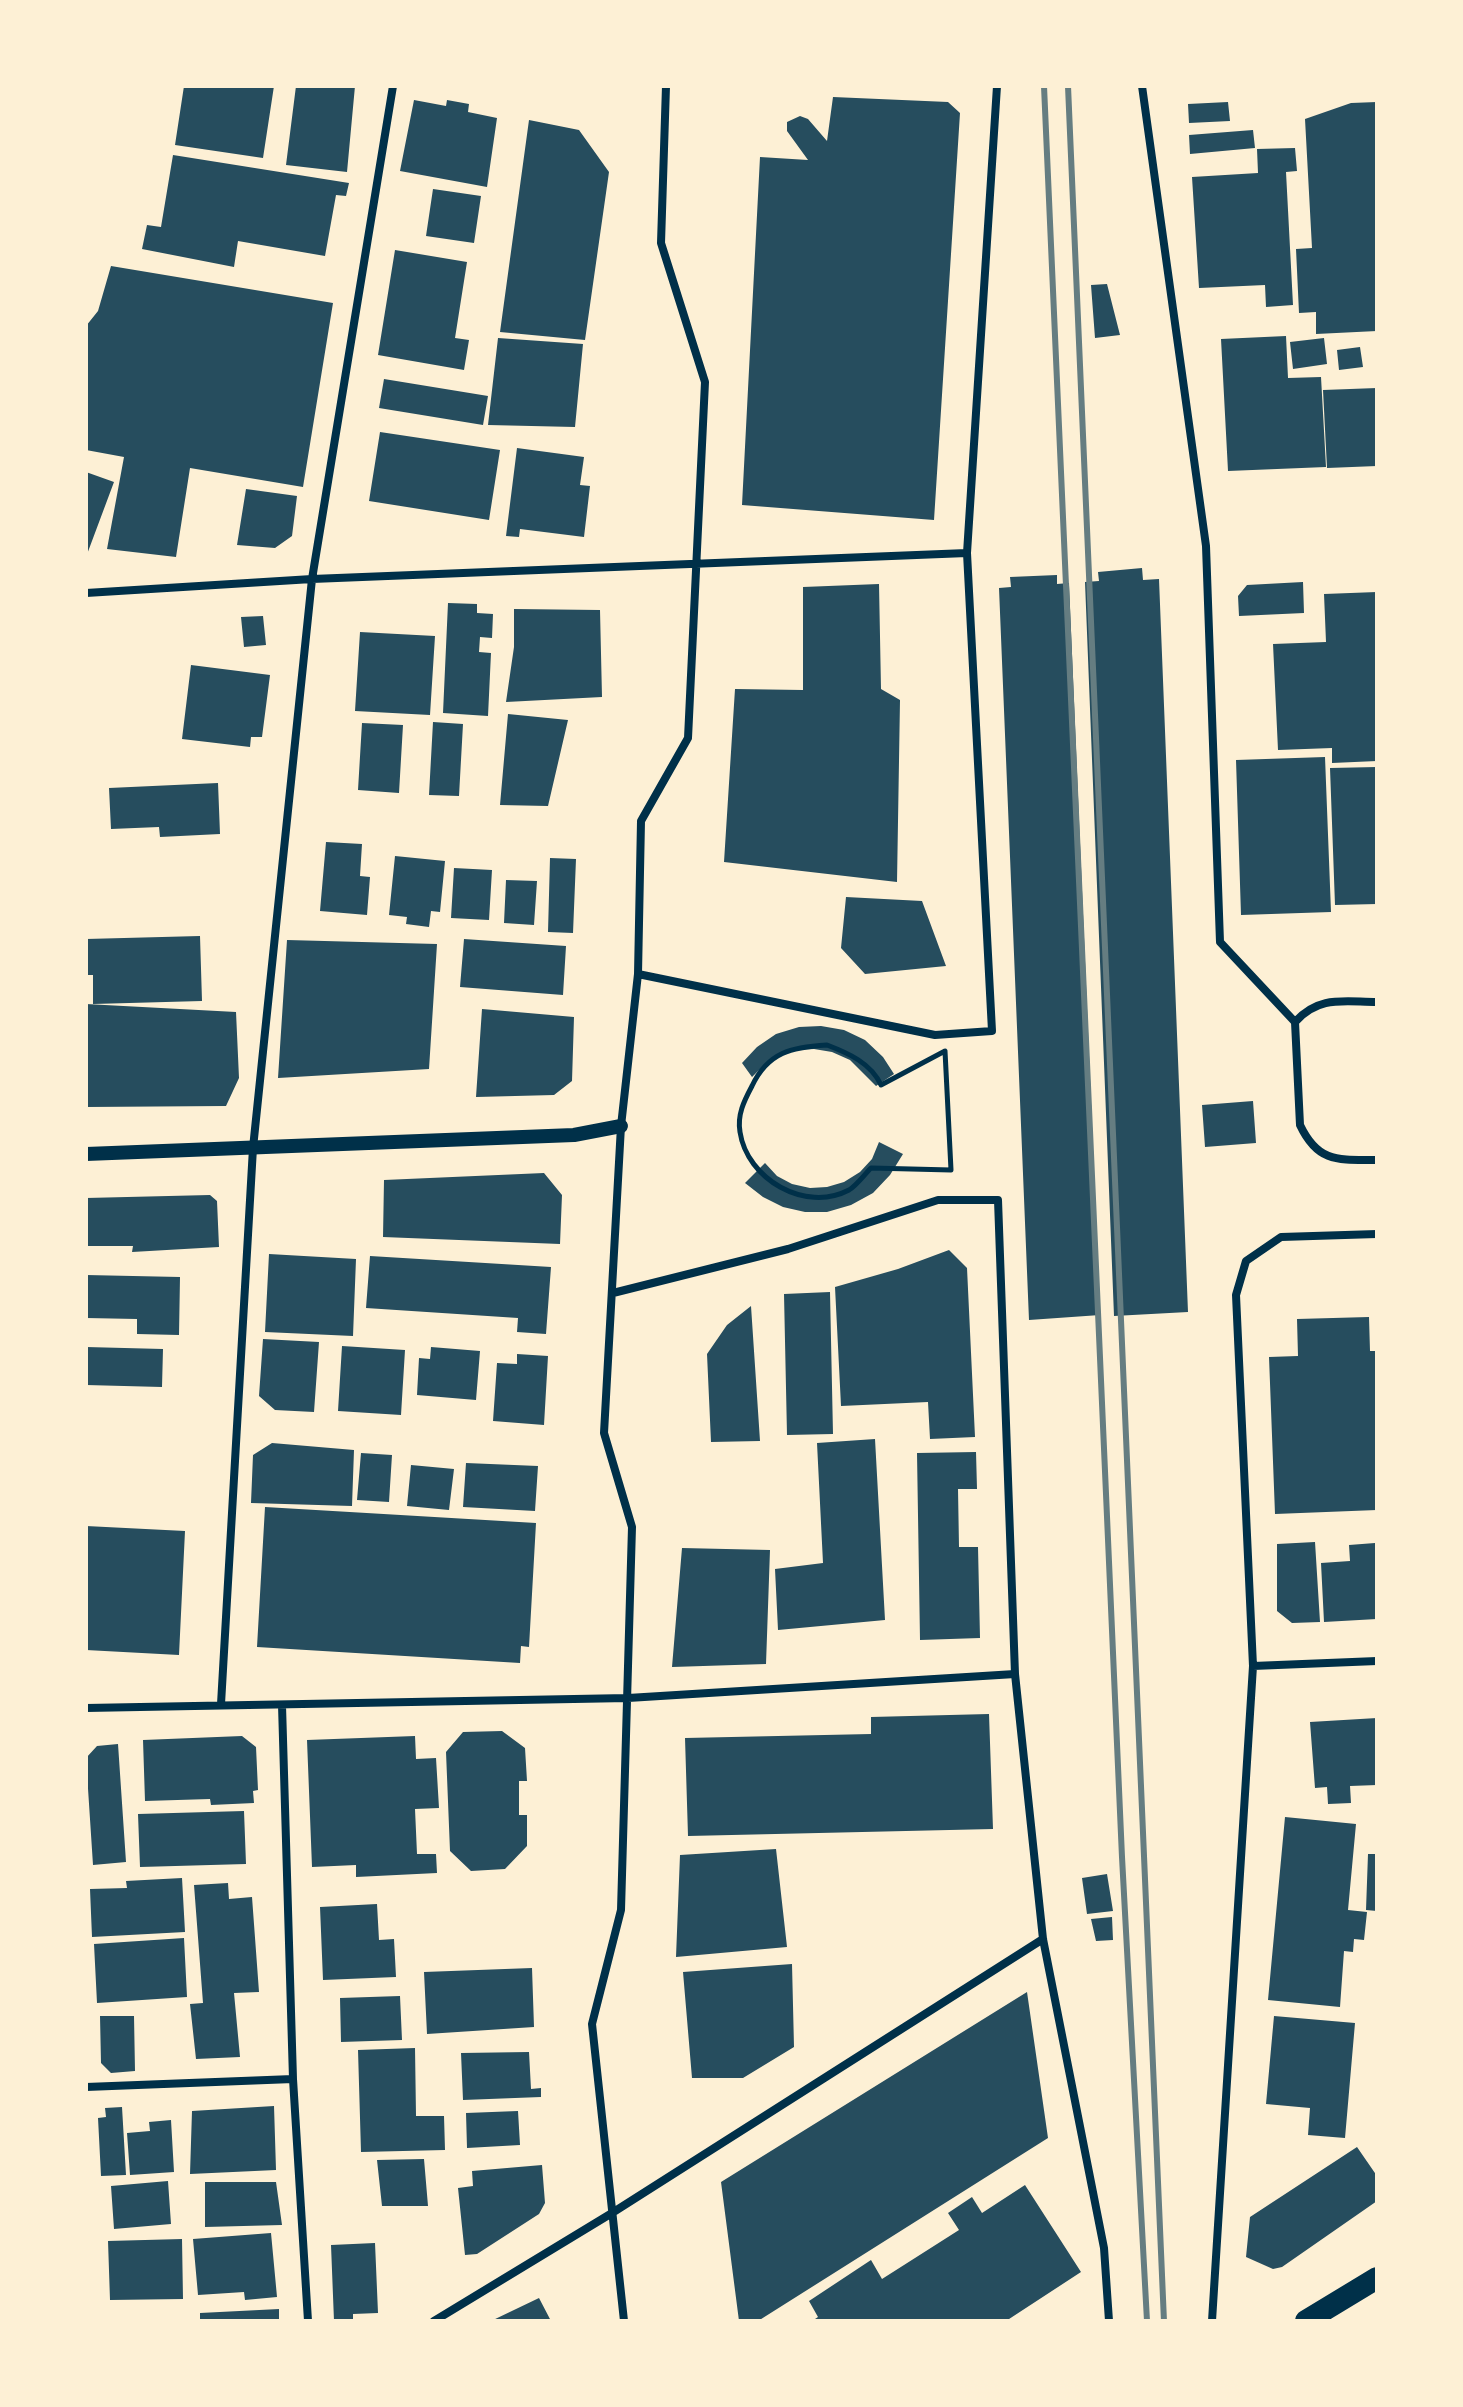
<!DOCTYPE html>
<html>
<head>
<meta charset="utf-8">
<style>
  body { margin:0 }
  #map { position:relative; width:1463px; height:2407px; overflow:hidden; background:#fdf0d5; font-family:Raleway,sans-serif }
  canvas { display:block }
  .frame { position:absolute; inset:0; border:88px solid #fdf0d5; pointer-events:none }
</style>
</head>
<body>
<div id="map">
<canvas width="1463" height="2407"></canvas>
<div class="frame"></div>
</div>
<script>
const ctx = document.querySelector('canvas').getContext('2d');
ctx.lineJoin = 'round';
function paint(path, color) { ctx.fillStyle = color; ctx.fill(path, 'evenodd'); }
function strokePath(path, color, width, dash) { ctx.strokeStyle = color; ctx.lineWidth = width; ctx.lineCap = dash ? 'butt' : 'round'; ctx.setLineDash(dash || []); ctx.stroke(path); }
paint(new Path2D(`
  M184,86H274L263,158L175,145Z
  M296,86H355L347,172L286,165Z
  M833,97L948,102L960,113L934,520L742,505L760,157L808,160L787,131V122L800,116L808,119L827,141Z
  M414,100L446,106L447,100L469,104L468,112L497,118L487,187L400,171Z
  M1228,102L1230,121L1189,123L1188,104Z
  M1377,102V331L1316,334V312L1299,313L1296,249L1312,248L1305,119L1351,103Z
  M529,120L579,130L609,172L585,340L500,332Z
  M1253,130L1255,148L1190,154L1189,135Z
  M1295,148L1297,171L1286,172L1293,305L1266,307L1265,285L1199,288L1192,177L1258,173L1257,149Z
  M173,155L349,183L346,196L336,195L325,256L238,241L234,267L142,249L147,225L161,227Z
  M433,189L481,196L474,243L426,236Z
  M395,250L467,262L455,338L469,340L464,370L378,355Z
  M111,266L333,303L303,487L190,468L176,557L107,549L124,457L86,450V326L98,311Z
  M1107,284L1120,335L1095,338L1091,285Z
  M1286,336L1288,378L1321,377L1326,467L1228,471L1221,339Z
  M498,338L583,344L575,427L488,425Z
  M1324,338L1327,364L1293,369L1290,342Z
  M1360,347L1363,367L1339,370L1337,350Z
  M384,379L488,396L483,425L379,408Z
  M1377,388V466L1327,468L1323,390Z
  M380,432L500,450L489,520L369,501Z
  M517,448L584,457L580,485L590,486L584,537L520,529L519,537L506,536Z
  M86,472L114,482L86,557Z
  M246,489L297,496L292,536L275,548L237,545Z
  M1142,568L1143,580L1159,579L1188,1312L1114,1316L1085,582L1099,581L1098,572Z
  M1057,575V584L1069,583L1100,1315L1029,1320L999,588L1011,587L1010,577Z
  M1303,582L1304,613L1239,616L1238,596L1247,585Z
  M879,584L881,689L900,700L897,882L724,862L735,689L803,690V587Z
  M1377,592V761L1332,763V748L1278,750L1273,644L1326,642L1324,594Z
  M448,603L477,604V613L493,614L492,638L480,637L479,652L491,653L488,716L443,713Z
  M514,609L600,610L602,697L506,702L514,647Z
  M263,616L266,645L244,647L241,617Z
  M360,632L435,636L430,715L355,711Z
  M191,665L270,675L262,737H251L250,747L182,739Z
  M508,714L568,720L548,806L500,805Z
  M433,722L463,724L459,796L429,795Z
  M362,723L403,725L399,793L358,790Z
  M1325,757L1331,912L1241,915L1236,760Z
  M1377,767V904L1335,905L1330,768Z
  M218,783L220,834L160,837L159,827L111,829L109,788Z
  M326,842L362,844L360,876L370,877L367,915L320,911Z
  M395,856L445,861L440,912L431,911L429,927L406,924L407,917L389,915Z
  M550,858L576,859L573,933L548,932Z
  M454,868L492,870L489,920L451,918Z
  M506,880L537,881L534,925L504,923Z
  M846,897L922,901L946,966L865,974L841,948Z
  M200,936L202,1001L93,1004V975H86V939Z
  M464,939L566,946L563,995L460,987Z
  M287,940L437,944L429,1069L278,1078Z
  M86,1004L236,1012L239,1078L226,1106L86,1107Z
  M482,1009L574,1017L572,1081L554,1095L476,1097Z
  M821,1026L844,1030L865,1040L883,1057L894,1074L876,1086L850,1060L832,1052L814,1049L796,1050L780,1055L764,1065L752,1077L742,1063L757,1047L776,1034L799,1027Z
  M1253,1101L1256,1143L1205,1147L1202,1105Z
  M879,1142L903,1154L890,1175L873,1193L851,1205L827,1212H805L783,1207L763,1197L745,1183L765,1163L777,1176L792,1184L810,1188L827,1187L844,1182L860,1172L872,1159Z
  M544,1173L562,1195L560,1244L383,1237L384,1180Z
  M210,1195L217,1201L219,1247L132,1252L133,1246H86V1198Z
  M949,1250L967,1268L975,1437L930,1439L928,1402L841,1406L835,1287L898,1269Z
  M269,1254L356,1259L353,1336L265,1332Z
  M370,1256L551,1267L546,1334L517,1332L518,1318L366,1308Z
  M86,1275L180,1277L179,1335L137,1334V1319L86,1318Z
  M830,1292L833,1434L787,1435L784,1294Z
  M751,1306L760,1441L711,1442L707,1354L727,1325Z
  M1369,1317L1370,1351H1377V1510L1275,1514L1269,1357L1298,1356L1297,1319Z
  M263,1339L319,1342L314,1412L275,1410L259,1396Z
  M342,1346L405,1350L401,1415L338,1411Z
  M86,1347L163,1349L162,1387L86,1385Z
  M431,1347L480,1351L476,1400L417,1395L419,1358L430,1359Z
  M517,1354L548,1356L544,1425L493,1421L497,1363L517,1364Z
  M875,1439L885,1620L778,1630L775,1569L823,1563L817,1443Z
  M272,1443L354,1450L352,1506L251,1503L253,1455Z
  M976,1452L977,1489H958L959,1547H978L980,1638L920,1640L917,1453Z
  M361,1453L392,1455L389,1502L357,1500Z
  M466,1463L538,1466L535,1511L463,1507Z
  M411,1465L454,1469L449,1510L407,1506Z
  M265,1507L536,1523L529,1647L521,1646L520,1663L257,1647Z
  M86,1526L185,1531L179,1655L86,1650Z
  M1315,1542L1320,1622L1292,1623L1277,1611V1544Z
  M1375,1543L1377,1619L1324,1622L1321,1563L1350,1561L1349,1545Z
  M682,1548L770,1550L766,1664L672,1667Z
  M989,1714L993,1829L688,1836L685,1738L871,1734V1717Z
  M1377,1718V1785L1350,1786L1351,1803L1328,1804L1327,1787L1315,1788L1310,1722Z
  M502,1731L525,1748L527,1781H519V1815H527V1846L505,1869L471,1871L450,1851L446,1752L463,1732Z
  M242,1736L256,1747L258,1790L253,1791L254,1803L211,1805L210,1799L145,1801L143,1740Z
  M415,1736L416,1759L436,1758L439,1808L415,1809L417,1854H436L437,1873L356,1877V1865L312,1867L307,1740Z
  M118,1744L126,1862L93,1865L86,1758L97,1746Z
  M244,1811L246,1864L140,1867L138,1814Z
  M1285,1817L1356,1824L1348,1910L1367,1912L1364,1940L1354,1939L1353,1952L1344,1951L1340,2007L1268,2000Z
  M776,1849L787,1947L676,1957L680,1855Z
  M1368,1854H1377V1911L1366,1910Z
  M1107,1874L1113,1911L1087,1914L1082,1878Z
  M182,1878L185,1932L92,1937L90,1889L127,1888L126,1881Z
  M228,1883L229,1899L252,1897L259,1992L234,1993L240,2057L196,2059L190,2004L203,2003L194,1885Z
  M377,1904L379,1940L394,1939L396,1977L323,1980L320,1907Z
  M1112,1917L1113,1940L1096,1941L1091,1919Z
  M184,1938L187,1997L97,2003L94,1944Z
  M792,1964L794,2047L743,2078H692L683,1972Z
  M532,1968L534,2027L427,2034L424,1972Z
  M1027,1992L1048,2138L758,2321H739L721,2182Z
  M400,1996L402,2040L341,2042L340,1998Z
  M100,2016H134L135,2071L111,2073L101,2063Z
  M1274,2016L1355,2023L1345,2138L1308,2135L1310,2108L1266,2104Z
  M415,2048L416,2116H444L445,2150L361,2152L358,2050Z
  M529,2052L531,2089L541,2088V2097L463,2100L461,2053Z
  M274,2106L276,2170L190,2174L192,2111Z
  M122,2107L126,2175L101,2176L98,2118L106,2117L105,2108Z
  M518,2111L520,2145L467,2148L466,2113Z
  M171,2120L174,2172L130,2175L127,2133L150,2131L149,2122Z
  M1357,2147L1377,2176V2201L1282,2267L1273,2269L1246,2257L1250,2217Z
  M424,2159L428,2206H382L377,2160Z
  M542,2165L545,2203L539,2214L477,2254L465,2255L458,2188L473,2186L472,2171Z
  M168,2181L171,2224L114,2229L111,2186Z
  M205,2182H276L282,2225L205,2227Z
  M1025,2185L1081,2272L1006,2321H812L818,2317L809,2301L871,2260L882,2279L959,2230L948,2213L972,2197L982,2213Z
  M271,2233L277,2297L245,2300L244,2292L198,2295L193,2239Z
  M182,2239L183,2299L110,2300L108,2241Z
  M375,2243L378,2313L353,2314V2321H334L331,2245Z
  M539,2298L551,2321H491Z
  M279,2309V2321H200V2313Z`), '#264d5e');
strokePath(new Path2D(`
  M827,1045C848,1053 871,1063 881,1085L945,1051L951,1170L871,1168C864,1175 857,1185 849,1190C805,1213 747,1179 740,1132C737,1115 744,1101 752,1086C768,1052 792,1047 827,1045Z`), '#003049', 5);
strokePath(new Path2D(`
  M1142,86L1206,546L1220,942L1295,1022
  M86,593L312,579L967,553
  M638,974L935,1035L992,1031L967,553L997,86
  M1377,1002C1344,1002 1319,995 1295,1022L1300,1125C1318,1163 1338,1160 1377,1160
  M613,1293L788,1249L938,1200H998L1015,1674L1043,1939L1104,2248L1109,2321
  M1253,1666L1377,1661
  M221,1704L253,1148L312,579L393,86
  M282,1705L293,2079L308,2321
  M86,1708L628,1698L1015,1674
  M86,2087L293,2079
  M434,2321L612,2213L1043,1939
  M624,2321L592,2024L621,1910L632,1527L604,1433L621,1126L638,974L641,821L688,738L705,382L661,243L666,86
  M1212,2321L1253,1666L1236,1295L1246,1261L1281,1237L1377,1234`), '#003049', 8);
strokePath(new Path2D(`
  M86,1154L574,1135L621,1126`), '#003049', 14);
strokePath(new Path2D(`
  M1306,2321L1377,2278`), '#003049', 22);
strokePath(new Path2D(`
  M1044,86L1122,1857L1147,2321
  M1068,86L1164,2321`), '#657d81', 6);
</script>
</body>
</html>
